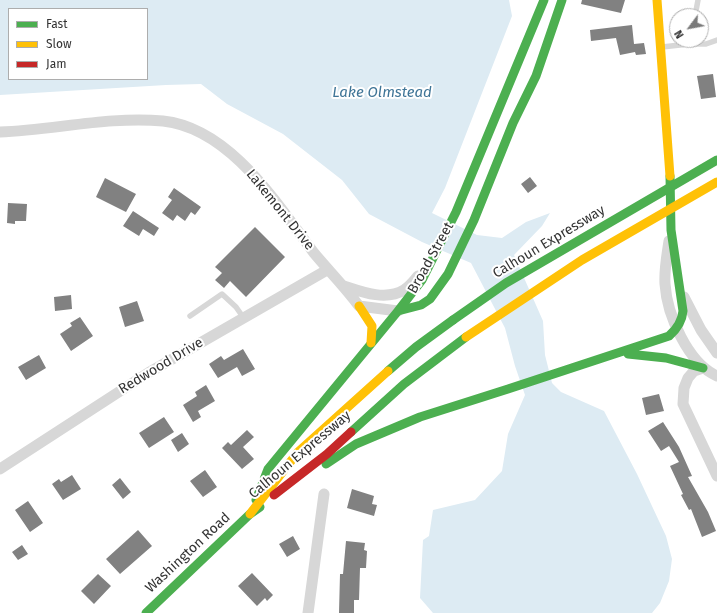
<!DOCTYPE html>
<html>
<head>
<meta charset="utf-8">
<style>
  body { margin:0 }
  #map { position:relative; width:717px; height:613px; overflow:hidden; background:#fff; font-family:"Fira Sans",sans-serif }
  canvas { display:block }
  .legend { position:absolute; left:8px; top:8px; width:140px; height:72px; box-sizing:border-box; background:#fff; border:1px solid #adadad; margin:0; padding:5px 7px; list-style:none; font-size:12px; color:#333 }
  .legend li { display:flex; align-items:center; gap:8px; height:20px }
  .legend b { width:20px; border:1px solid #adadad }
  .north { position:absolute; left:669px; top:8px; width:40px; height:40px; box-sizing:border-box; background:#fff; border:1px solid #adadad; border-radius:50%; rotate:238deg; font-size:11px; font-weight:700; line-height:16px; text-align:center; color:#333 }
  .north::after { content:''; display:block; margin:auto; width:14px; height:18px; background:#7a7a7a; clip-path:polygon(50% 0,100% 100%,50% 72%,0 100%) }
</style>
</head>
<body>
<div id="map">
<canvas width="717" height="613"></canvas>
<ul class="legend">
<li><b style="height:5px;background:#4caf50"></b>Fast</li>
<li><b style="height:5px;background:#ffc107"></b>Slow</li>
<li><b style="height:5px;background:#c62828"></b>Jam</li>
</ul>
<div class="north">N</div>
</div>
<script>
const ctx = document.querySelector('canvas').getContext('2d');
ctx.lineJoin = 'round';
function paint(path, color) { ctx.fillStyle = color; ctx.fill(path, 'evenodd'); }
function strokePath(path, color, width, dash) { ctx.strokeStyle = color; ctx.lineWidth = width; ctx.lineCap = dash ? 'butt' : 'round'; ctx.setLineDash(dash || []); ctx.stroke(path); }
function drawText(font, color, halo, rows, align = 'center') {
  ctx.font = font + ' "Fira Sans",sans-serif'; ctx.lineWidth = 4; ctx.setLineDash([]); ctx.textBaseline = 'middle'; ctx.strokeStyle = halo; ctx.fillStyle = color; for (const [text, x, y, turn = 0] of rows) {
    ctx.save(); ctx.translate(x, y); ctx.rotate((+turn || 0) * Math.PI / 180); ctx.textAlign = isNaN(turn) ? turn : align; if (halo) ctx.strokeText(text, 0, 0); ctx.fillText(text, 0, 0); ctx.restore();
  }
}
paint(new Path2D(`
  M0,0H509L512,16L445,188L432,213L477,235L502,238L526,222L550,213L542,226L514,255L543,321L545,355L552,383L561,392L604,411L637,474L666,536L672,559L669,581L660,603L652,613H433L420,598L423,540L429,536L433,510L475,500L502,471L508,434L525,395L515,366L505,328L471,263L422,242L369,214L342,180L283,134L227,104L201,84L166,85L0,95ZM9,9H147V79H9Z`), '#ddebf3');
paint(new Path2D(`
  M582,0H625L621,13L581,4Z
  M632,25L634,44L644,43L646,54L636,55L635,52L620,55L616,38L591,41L590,30Z
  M713,74L716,97L701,99L697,76Z
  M530,177L537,186L528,193L521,184Z
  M105,178L136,194L126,212L96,197Z
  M174,188L201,207L195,215L191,212L185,221L177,215L173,221L162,213L172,200L168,197Z
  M8,203L27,204L26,221H15V224L7,223Z
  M133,211L159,228L154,236L143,229L139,236L123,226Z
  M255,227L285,257L246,297L230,281L224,288L215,280L222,273L215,267Z
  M71,295L72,309L55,311L54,297Z
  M137,301L144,321L125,327L119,307Z
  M80,317L93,336L71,351L60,334L72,326L70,323Z
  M243,349L255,369L242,376L237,367L218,378L209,364L221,356L224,360Z
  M39,355L46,368L26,380L18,367Z
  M206,385L215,401L198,411L201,417L193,422L183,405L197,396L195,392Z
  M659,394L664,411L646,415L642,398Z
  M164,417L174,432L149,448L139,433Z
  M663,422L679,447L692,476L688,477L708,512L716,531L702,537L691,509L689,510L681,495L683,494L670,466L679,462L669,446L661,451L648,431Z
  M247,430L254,437L243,447L254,459L242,469L222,448L228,442L231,445Z
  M182,433L189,444L178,452L171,440Z
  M205,470L217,487L203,497L190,481Z
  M72,475L81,489L63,500L52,484L59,479L61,482Z
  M120,478L131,492L123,499L112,485Z
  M352,489L374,496L372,504L377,505L374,516L347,508Z
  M28,501L43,523L30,532L15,510Z
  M138,530L152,546L120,574L106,559Z
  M293,536L300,549L287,557L279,544Z
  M346,541L365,543L364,550L367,551L366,568H360L359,600H354V613H339L340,574H343Z
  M22,545L28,554L18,560L12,552Z
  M252,573L273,595L267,601L265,598L257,606L238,586Z
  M98,574L111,586L94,604L81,591Z`), '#818181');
strokePath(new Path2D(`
  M695,16L698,0
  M662,47L689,44H706L717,40
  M190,316L222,294L236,307L243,317`), '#d7d7d7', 5.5);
strokePath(new Path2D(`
  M0,132C54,130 109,116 163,121C230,128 277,204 314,253C329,271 345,287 359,306L398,311
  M669,241C667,255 664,270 665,284C667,315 688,363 717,376
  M344,286C362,292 386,301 404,290C409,287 414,281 418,276
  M684,297L701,330L717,353
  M703,368L694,371L688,378L684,388L683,404L717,476
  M0,469L148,373L327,270
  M308,613L324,494`), '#d7d7d7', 11);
strokePath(new Path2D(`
  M398,311L421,305L430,299L448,274L474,220L513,123L536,76L562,0
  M398,311L422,280L456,212L544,0
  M628,354L666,358L703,368
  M388,371L416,347L453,320
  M508,389L669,336C677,329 682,322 683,311L671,230L670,176
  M351,432L404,384L466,337
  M326,464L356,444L420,417L508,389
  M256,500L268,469L398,311
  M146,613L250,514L260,507`), '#4caf50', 9);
strokePath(new Path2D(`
  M657,0L670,176
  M359,306L372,326L371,343
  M250,514L298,452L388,371`), '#ffc107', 9);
strokePath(new Path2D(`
  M274,495L327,454L351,432`), '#c62828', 9);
strokePath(new Path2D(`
  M453,320L506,283L717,160`), '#4caf50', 9);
strokePath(new Path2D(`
  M466,337L582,260L717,182`), '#ffc107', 9);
drawText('14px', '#333', '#fff', [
  ["Lakemont Drive",280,210,51],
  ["Calhoun Expressway",549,242,-31],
  ["Broad Street",431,258,-61],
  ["Redwood Drive",161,366,-31],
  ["Calhoun Expressway",300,455,-40],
  ["Washington Road",188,553,-43]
]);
drawText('italic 15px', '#3f7597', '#fff', [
  ["Lake Olmstead",382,93]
]);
</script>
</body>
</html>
